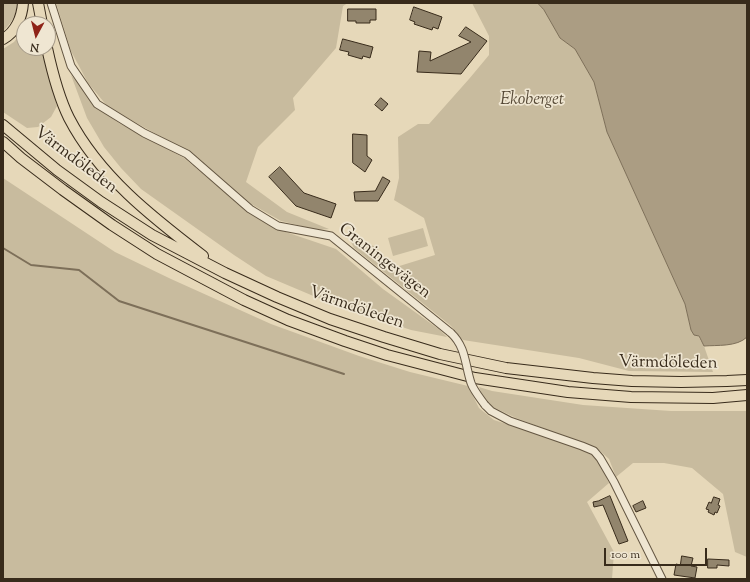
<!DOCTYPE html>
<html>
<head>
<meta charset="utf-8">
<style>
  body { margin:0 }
  #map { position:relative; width:750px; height:582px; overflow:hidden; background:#e6d8b9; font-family:"Sorts Mill Goudy",serif }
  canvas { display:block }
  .frame { position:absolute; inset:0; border:4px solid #382b1b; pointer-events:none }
  .north { position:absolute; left:16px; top:16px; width:40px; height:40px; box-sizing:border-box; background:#efe6d2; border:1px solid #a69b89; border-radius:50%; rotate:187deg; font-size:11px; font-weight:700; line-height:16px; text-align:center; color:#382b1b }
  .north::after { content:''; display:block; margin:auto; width:14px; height:18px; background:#8f2418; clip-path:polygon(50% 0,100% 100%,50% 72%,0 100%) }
  .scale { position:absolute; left:604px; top:548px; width:103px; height:18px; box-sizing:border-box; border:2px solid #382b1b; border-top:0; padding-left:5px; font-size:12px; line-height:14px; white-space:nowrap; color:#382b1b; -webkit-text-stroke:3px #efe6d2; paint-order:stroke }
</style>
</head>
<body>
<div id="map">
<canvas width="750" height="582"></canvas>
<div class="frame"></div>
<div class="north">N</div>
<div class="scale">100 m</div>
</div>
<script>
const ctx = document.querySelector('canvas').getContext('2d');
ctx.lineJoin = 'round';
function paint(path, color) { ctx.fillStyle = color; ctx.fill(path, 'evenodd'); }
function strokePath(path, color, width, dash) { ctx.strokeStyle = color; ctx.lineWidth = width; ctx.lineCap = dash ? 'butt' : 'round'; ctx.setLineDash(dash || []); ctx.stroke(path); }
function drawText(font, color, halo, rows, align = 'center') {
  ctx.font = font + ' "Sorts Mill Goudy",serif'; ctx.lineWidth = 3.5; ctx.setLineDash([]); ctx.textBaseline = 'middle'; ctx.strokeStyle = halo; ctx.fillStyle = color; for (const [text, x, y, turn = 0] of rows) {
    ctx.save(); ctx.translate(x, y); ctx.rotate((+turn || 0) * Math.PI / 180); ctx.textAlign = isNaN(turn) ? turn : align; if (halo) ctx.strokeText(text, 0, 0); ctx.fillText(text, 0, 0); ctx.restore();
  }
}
paint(new Path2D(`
  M3,3H17C17,14 11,24 3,31Z
  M56,3H348L343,6L336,48L293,98L295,110L258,147L246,182L287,212L329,229L318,230L281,221L246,201L190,153L108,107L88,83L71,51Z
  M472,3H538L544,10L560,38L575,49L594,82L607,132L685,304L691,330L698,336L704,346L713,372L629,371L579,358L463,340L451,326L354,248L348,236L376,247L393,268L435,255L424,218L394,200L399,178L398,137L418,124H429L469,79L489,55V36Z
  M24,29V48H41L57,106L51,117L38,127L27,128L3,112V49L14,42Z
  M71,75L81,86L96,107L119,123L184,158L247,211L277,229L336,249L383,289L440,330L447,337L411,330L330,303L266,276L234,255L141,189L121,168L104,147L87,118Z
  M3,178L115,252L171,279L271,324L359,356L410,372L468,386L479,408L494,420L582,448L591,453L598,460L609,483L587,502L614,552L612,579H3Z
  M423,228L428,246L393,256L388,238Z
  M479,387L492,391L583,405L671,411H747V557L735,552L723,494L692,468L664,463H633L616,477L609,459L598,449L516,418L491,406L483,397Z`), '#c8bb9e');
const water = new Path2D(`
  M538,3H747V337C737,347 717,345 704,346L699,336L694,335L691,330L685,304L607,132L594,82L575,49L560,38L544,10Z`);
paint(water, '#ab9d83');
strokePath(water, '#7d6f59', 1);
strokePath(new Path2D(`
  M3,248L31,265L79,270L119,301L344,374`), '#7d6f59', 2);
const building = new Path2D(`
  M414,7L442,17L438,29L433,27L432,30L414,24L415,22L410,20Z
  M348,9H376V20H370V23H356V21H348Z
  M466,27L487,41L461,74L417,72L419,51L431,52L430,61L471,42L459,36Z
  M343,39L373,47L370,58L363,56L362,59L348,55L349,52L340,50Z
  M381,98L388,104L382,111L375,105Z
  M353,134L367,135V156L372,160L365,172L353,163Z
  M280,167L304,193L336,204L331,218L296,206L269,177Z
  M383,177L390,181L378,201H355L354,192L375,191Z
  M610,496L628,541L619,544L603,505L594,507L593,502L598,501Z
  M714,497L720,499L718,505L720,506L717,513L715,512L714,515L708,512L709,510L706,509L709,502L711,503Z
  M643,501L646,508L636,512L633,506Z
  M682,556L693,558L691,566L697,567L695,578L674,575L676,564L680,565Z
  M708,559L729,560V566L717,565V568H708Z`);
paint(building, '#92856d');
strokePath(building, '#382b1b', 1);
const minor = new Path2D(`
  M51,3L71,66L97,104L144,133L187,154L250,209L278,226L331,236L451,333
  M485,405L491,411L510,421L582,446L594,451L600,458L614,482L662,579`);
const highway = new Path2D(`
  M38,3L42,24
  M3,39C16,32 22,17 23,3
  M47,48C52,71 58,96 69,118C99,176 152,217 203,256
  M3,125L57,170L101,202L152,235L225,273L277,297L330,319L384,337L440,354L506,368L593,378L632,381L681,382L727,381L747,380
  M3,142L21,158L63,190L112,225L157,254L244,300L288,320L345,341L387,355L475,378L568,392L631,397L713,398L747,395`);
strokePath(minor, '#645642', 9);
strokePath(highway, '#382b1b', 12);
strokePath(minor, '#efe6d2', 7);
strokePath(highway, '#e6d8b9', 10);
const minorBridge = new Path2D(`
  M451,333C466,347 465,365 471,383C474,391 480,398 485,405`);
strokePath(minorBridge, '#645642', 9, []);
strokePath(minorBridge, '#efe6d2', 7);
drawText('italic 17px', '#554835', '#efe6d2', [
  ["Ekoberget",532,101]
]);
drawText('17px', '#382b1b', '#efe6d2', [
  ["Värmdöleden",75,161,37],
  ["Graningevägen",384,262,38],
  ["Värmdöleden",356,309,19],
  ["Värmdöleden",668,364,1]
]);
</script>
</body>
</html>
